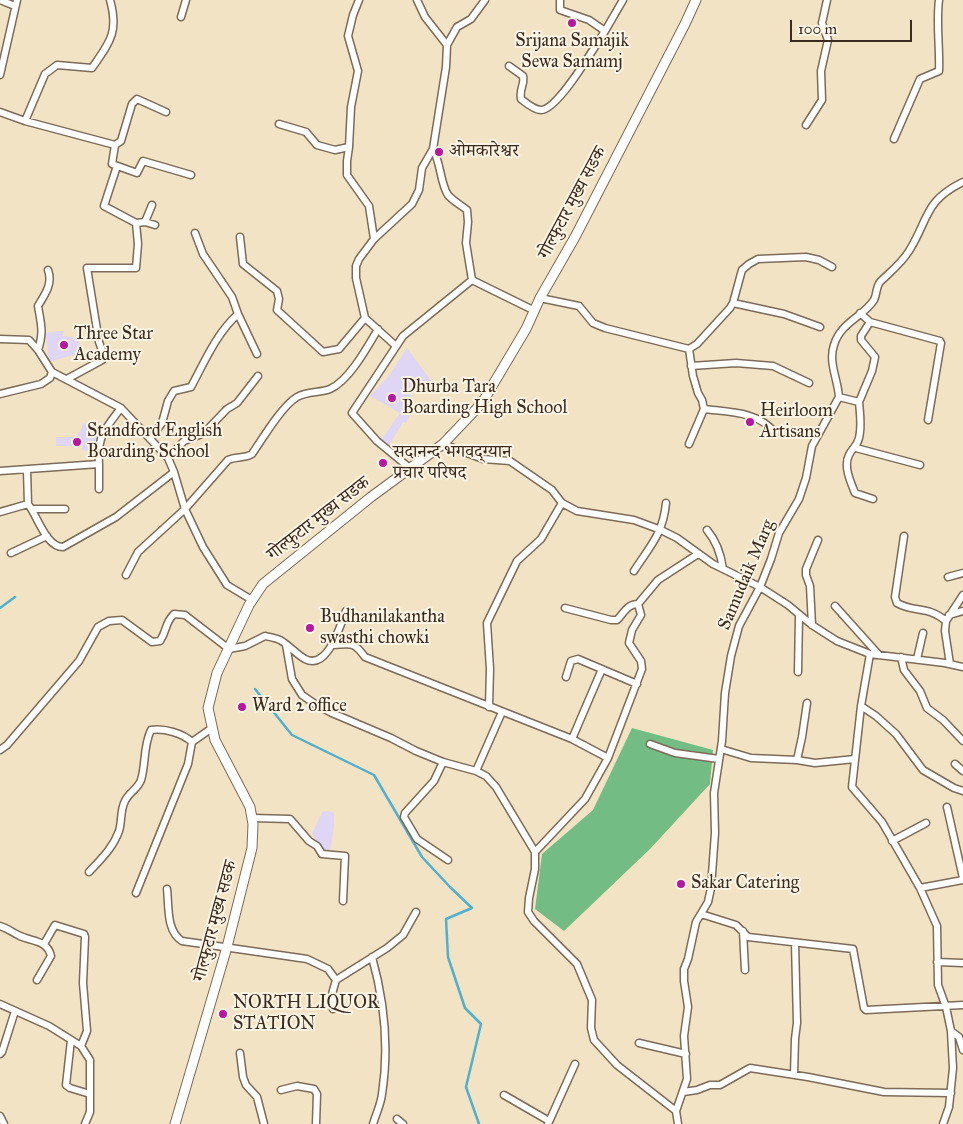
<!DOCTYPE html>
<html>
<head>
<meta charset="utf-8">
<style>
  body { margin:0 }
  #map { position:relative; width:963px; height:1124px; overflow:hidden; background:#f3e3c5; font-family:"IM FELL Great Primer",serif }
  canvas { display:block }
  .scale { position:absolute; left:790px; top:20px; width:122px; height:22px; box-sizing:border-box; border:2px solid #3b2a1e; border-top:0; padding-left:6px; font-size:15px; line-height:18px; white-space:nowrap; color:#3b2a1e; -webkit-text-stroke:4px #fcf5e5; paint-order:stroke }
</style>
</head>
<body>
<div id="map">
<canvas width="963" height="1124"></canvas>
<div class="scale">100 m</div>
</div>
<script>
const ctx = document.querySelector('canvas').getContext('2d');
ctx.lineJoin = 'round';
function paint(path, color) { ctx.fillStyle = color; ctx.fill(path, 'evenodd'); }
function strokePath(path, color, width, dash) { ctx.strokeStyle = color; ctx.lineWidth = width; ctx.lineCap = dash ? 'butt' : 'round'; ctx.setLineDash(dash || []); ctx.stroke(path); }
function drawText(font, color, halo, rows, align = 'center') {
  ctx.font = font + ' "IM FELL Great Primer","Noto Serif Devanagari",serif'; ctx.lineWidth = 4; ctx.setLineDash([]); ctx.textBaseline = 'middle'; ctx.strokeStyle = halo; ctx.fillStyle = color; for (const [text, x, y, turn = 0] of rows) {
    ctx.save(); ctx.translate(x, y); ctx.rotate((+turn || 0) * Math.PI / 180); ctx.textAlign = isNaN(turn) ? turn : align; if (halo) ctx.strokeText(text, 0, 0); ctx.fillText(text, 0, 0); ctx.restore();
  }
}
paint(new Path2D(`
  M58,331H64L63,336L77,338L83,352L49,362L46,333Z
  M407,348L435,386L418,387L411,393L410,406L414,408L406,423L403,422L388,447L380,442L400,413L370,396L389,376Z
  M83,423L101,428L100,433L97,437L98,446L95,452L82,450V446H56V437H76L82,428Z
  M323,811L333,812L334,815V826L330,851H319L312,833Z`), '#dfd5f5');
paint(new Path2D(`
  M632,728L713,750L710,784L650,849L564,931L535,909L542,854L593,810Z`), '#73bd84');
strokePath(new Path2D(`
  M0,608L15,597
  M255,689L292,735L374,775L422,857L450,887L472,908L446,919L448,957L465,1008L481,1024L466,1087L479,1124`), '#50b0ce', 2.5);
const street = new Path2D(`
  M0,0L15,6
  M417,0L425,17L447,45
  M560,0V10L589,20L605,31L623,0
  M181,17L186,0
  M509,66L523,76C525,85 519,88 521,99C526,103 534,110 541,110C558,110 595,46 605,31
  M0,75L17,0
  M0,112L25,121L115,145L121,141L132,104L137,99L166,112
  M25,121L45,74L57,65L92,68C110,42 119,32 110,0
  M279,124L306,132L317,145L335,150L349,147L347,161V175L369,206L374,239L359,259L356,266V278L365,318L396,346
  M806,125L822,100L821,71L828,40L822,23L827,0
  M894,139L920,79L939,71C940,48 936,24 939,0
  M115,145L112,164L137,173L143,161L191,175
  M349,147L351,107L358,71L348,36L353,15L359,0
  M145,222L155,225
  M136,223L145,222L152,205
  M240,237L243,264L277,291L279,299L277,310L323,352L339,349L365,318
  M374,239L412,204L419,190L422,168L433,149
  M472,280L535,311
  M540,298L579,306L593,323L605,328L689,349L697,344L730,308L733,303L742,270L749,264L758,259L806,257L819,260L832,267
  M733,303L784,314L820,327
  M860,313L870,322L940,341L941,343L928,420
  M238,314L257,354
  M0,339L29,340L38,350L52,372L121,408C105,429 97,436 99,464L0,471
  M689,349L693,376L698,393L702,400L704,409L689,444
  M38,350C44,332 41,324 38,306C45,294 53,284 48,270
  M691,366L736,363L773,366L809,383
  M67,379L102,360L103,353L99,342L87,268H136L138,244L136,223L104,206L117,166
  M0,394L41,384L50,378L52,372
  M839,397L859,402C860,414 862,426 859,438C857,447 852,448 849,455C843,466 851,483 855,493L873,499
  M859,402L872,371L875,357L861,340V336L870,322
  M121,408L168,458L174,472L185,509L203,547L227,585L252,600
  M704,409C727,412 759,411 775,433
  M150,439L162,423L168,401L174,391L191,387C205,361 216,334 238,314L232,297L203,254L195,233
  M443,444L483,459L510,461L552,490L562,503L577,511L634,520L661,530L677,538L713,564L760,587L788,605L812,625L837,641L870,654L945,663L963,667
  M856,448L920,465
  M168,458L184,441L204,433L227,409L237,403L258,376
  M99,464V489
  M411,469L377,441L352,413L403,336L472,280L466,243L468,222L467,210C461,205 453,201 448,195C440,183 441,163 433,149L446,67L447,45L457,27L471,19L485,0
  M28,504C38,517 46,547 63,547L116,517L174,472
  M32,509H65
  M0,512L28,504L27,470
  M707,530C717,542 721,554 723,569
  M904,536L895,597L897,603C914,613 927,605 946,621L945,631L950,664
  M11,553L47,536
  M634,571C650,546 663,534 666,503
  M126,575L138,552L185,509L228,460C236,456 244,459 252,454C263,438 282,406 297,397C307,391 320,393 330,389C349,381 368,346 378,329
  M948,577L963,573
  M638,604L658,580L698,554
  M835,606L879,655
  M949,615L963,611
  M946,621L963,595
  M812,625L810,586L806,575V569L818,540
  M286,645L292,679L302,695L315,704L332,713L391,738L416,751L443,762L476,771L486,776L496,787L535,852V869L529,898L528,912L534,921L577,964L592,1000L591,1028L594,1040L617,1065L676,1111
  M333,645C352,644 353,641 365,657L572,739L608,758
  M870,654L861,706L852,787L882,822L920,888L937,926L938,985L946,1007L951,1031L953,1068L949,1107L943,1124
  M901,657L904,670L920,691L927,708L943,720L963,741
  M917,659L923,633
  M798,672L799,616
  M566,677L571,661L578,659L637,684
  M861,706L876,716L896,734L923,770L954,788L963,791
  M489,707L490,669L487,623L517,561L541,539L562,503
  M572,739L602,669
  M650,744L675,753L719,759
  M721,749L751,758L797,760L815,763L855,759
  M0,750L7,745L79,661L98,627L109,621L122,620L152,642L160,641C168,629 164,624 174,614L185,615L229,649L245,646L265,636C270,637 276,638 280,640C289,645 296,654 305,659C328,671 340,625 346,611
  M797,760L802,737L807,703
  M443,762L434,781L405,813L404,817L417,839L448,860
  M955,764L963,771
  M476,771L502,712
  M947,807L963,878
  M252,818L290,819L309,841L317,846L322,854L345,856L343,901
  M892,841L926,823
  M535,852L585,799L608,758L642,669L641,661L629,643L632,630L641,615L638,604C627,604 624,613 617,620H611L565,608
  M89,872C101,859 113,848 119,831C122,822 120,810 125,801C129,792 138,789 141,780C146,764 143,746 151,730C164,728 182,733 192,742
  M920,888L963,880
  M167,889C169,906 166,931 182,941L307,959L328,969L336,980
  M136,893L188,764L192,742L212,728
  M701,914L736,925L748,937L853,949L864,1008L866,1010L963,1005
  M0,926C7,928 12,932 18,935C31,942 47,939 51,956L37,980
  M743,931L745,970
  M44,944L55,925L84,934L85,937L83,983L87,1031L81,1046
  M372,957C384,1000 389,1049 382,1094C381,1104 376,1114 373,1124
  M937,962L963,963
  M0,1004L49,1026L81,1046L90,1060V1112L85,1124
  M333,1009L332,994L336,980L387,948L403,935L416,912
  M951,1031L959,1037L963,1050
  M71,1040L66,1085L70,1088L90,1094
  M639,1043L686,1054
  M240,1053L243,1077L246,1085L257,1097L264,1124
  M0,1054L2,1052L15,1011
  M794,1075L795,1039L797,1023L795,943
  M281,1090L297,1086L314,1089L317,1094L316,1124
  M683,1092L697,1090L710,1085H720L750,1068L808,1077L884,1092L951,1093
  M504,1095L549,1121
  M0,1116L4,1124
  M397,1119L403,1124
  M548,1124L575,1064
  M678,1124L676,1111L687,1079L684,1036L688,1007L684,981V969L688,959L696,922L708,902L711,888L715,833L714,793L722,741L725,693L731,656L739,626L760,587L771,559L779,533L799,499L806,478L812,446L839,397C838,380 828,362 834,345C841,322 863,317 874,300C877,294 876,287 880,282C890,272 901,264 909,251C929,219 924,201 963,182`);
const secondary = new Path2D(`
  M175,1124L227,947L252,848L253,824L250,807L215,740L208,708L217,673L249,605L263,584L371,497L443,444L482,403L526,329L540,298L575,237L685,24L696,0`);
strokePath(street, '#7b6b58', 9);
strokePath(secondary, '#7b6b58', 11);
strokePath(street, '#fff', 6);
strokePath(secondary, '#fff', 9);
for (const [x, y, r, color] of [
  [572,23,5,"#b5179e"],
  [439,152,5,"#b5179e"],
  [64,345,5,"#b5179e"],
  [392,398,5,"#b5179e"],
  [750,422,5,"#b5179e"],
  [77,442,5,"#b5179e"],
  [383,463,5,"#b5179e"],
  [310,628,5,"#b5179e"],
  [242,707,5,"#b5179e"],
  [681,884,5,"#b5179e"],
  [223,1014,5,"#b5179e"]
]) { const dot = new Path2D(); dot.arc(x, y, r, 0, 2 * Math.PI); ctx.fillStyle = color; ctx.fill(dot); strokePath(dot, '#fcf5e5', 2); }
drawText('18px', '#3b2a1e', '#fcf5e5', [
  ["Srijana Samajik",572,42,"center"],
  ["Sewa Samamj",572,63,"center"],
  ["ओमकारेश्वर",449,152],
  ["Three Star",74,335],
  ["Academy",74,356],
  ["Dhurba Tara",402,388],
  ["Boarding High School",402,409],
  ["Heirloom",760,412],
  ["Artisans",760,433],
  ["Standford English",87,432],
  ["Boarding School",87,453],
  ["सदानन्द भगवद्ग्यान",393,453],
  ["प्रचार परिषद",393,474],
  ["Budhanilakantha",320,618],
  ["swasthi chowki",320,639],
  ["Ward 2 office",252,707],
  ["Sakar Catering",691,884],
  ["NORTH LIQUOR",233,1004],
  ["STATION",233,1025]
], 'left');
drawText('18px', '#3b2a1e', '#fcf5e5', [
  ["गोल्फुटार मुख्य सडक",573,203,-62],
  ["गोल्फुटार मुख्य सडक",319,519,-38],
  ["Samudaik Marg",747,575,-67],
  ["गोल्फुटार मुख्य सडक",216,921,-75]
]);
</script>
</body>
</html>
